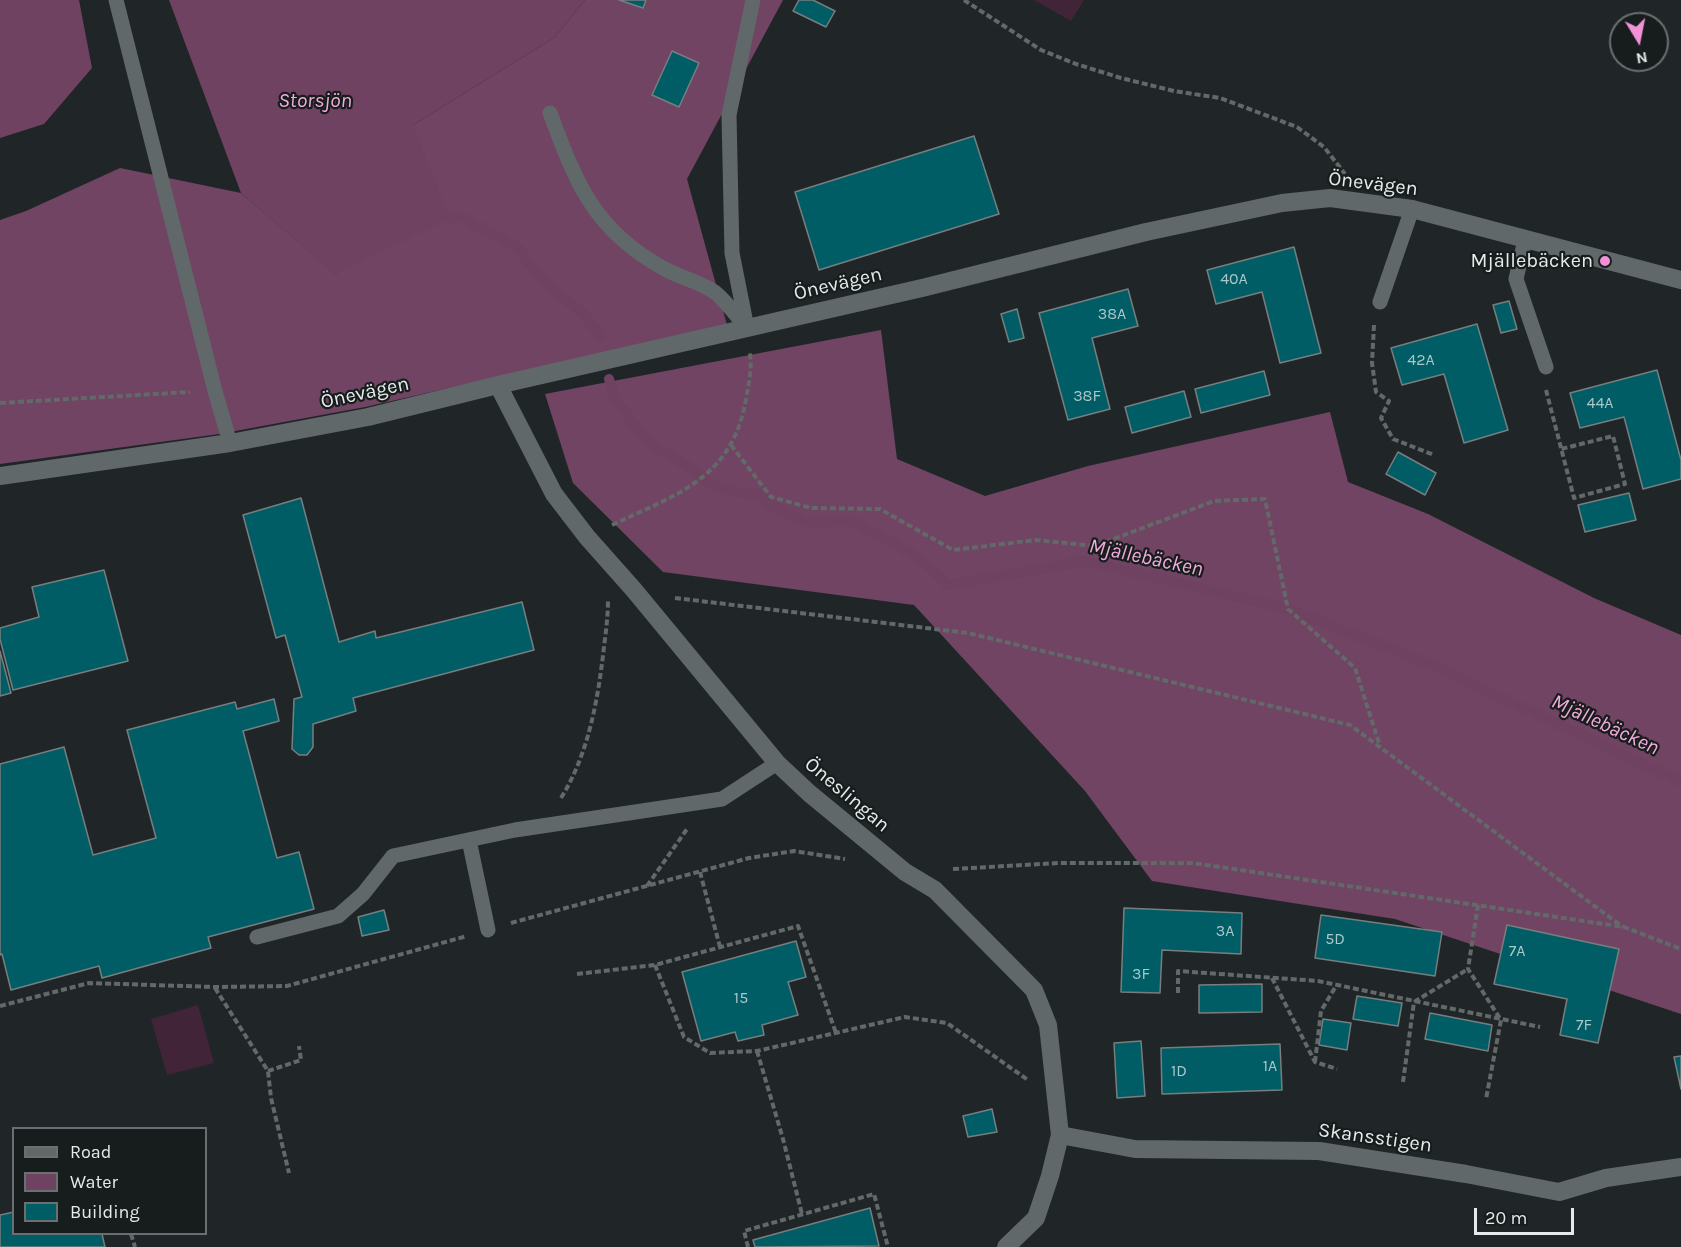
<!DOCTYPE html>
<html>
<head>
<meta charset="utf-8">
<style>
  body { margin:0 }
  #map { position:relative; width:1681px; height:1247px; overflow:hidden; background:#202627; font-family:Karla,sans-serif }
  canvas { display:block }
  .legend { position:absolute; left:12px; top:1127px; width:195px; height:108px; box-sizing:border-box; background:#171d1d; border:2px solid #6a6f6f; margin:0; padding:8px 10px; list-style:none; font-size:18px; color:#e6eaeb }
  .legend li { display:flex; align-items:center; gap:12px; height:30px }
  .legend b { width:30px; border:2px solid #6a6f6f }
  .north { position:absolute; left:1609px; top:12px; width:60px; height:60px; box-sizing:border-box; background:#171d1d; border:2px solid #6a6f6f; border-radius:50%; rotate:170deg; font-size:16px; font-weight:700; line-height:24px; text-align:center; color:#e6eaeb }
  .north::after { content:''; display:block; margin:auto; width:21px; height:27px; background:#f391d6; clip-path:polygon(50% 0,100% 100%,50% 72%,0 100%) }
  .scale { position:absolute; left:1474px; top:1208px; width:100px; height:27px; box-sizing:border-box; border:3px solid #e6eaeb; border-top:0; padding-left:8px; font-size:18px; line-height:21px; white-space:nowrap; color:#e6eaeb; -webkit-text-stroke:4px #171d1d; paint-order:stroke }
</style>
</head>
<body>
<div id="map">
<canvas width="1681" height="1247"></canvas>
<ul class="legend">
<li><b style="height:8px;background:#616869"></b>Road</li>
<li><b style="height:16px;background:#6e4260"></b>Water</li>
<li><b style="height:16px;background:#005d65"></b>Building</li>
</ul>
<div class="north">N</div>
<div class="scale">20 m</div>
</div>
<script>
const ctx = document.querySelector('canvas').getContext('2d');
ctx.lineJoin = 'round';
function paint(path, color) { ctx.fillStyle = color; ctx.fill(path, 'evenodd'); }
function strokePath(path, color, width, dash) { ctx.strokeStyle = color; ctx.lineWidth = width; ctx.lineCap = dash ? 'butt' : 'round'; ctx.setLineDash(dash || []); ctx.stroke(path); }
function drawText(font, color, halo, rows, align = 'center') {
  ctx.font = font + ' Karla,sans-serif'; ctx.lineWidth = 4.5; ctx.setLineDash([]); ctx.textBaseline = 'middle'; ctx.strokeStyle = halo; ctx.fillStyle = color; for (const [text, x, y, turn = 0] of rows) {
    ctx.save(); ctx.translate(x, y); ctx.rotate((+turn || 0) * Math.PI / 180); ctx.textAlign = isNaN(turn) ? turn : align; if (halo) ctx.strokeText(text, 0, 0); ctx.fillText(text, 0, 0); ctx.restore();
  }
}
paint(new Path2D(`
  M1034,0H1084L1071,21Z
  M198,1005L214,1063L167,1075L151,1019Z`), '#412438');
paint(new Path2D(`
  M585,0H783L687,179L727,325L365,407L219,434L0,464V220L26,211L120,168L241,193L336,274L413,125L555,37Z
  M881,330L897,459L985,496L1088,466L1330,412L1348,482L1428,514L1594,598L1681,635V1014L1395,919L1152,881L1085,791L914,605L663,572L573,483L545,394Z`), '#714463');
paint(new Path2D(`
  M0,0H79L92,68L44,124L0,138Z
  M169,0H585L555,37L413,125L450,219L335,274L241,193Z`), '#6e4260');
strokePath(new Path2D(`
  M450,219L460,216L517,247L543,281L583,313L600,336
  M609,379L615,398L631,421L653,445L699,473L708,482L729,491L760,495L772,506L807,522L853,521L921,559L948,585L1086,561L1288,609L1430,664L1681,782`), '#6e4260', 10);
const building = new Path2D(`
  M619,0H646L643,8Z
  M799,0H813L835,11L826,27L793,11Z
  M672,51L699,63L679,107L652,95Z
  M974,136L999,214L819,270L795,192Z
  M1294,247L1321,353L1280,363L1262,292L1216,304L1207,270Z
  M1128,289L1138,326L1092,338L1110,409L1068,420L1039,313Z
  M1509,301L1517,329L1501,333L1493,305Z
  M1017,309L1024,338L1009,342L1001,314Z
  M1477,324L1508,430L1464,443L1444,374L1402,385L1391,348Z
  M1657,370L1681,460V479L1643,489L1624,417L1580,428L1570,393Z
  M1264,371L1270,395L1201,413L1195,389Z
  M1184,391L1191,417L1132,433L1125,407Z
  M1398,452L1436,473L1425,495L1386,474Z
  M1629,493L1636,520L1585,532L1578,505Z
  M301,498L339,642L375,631L376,638L522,602L534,650L353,698L356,711L313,724V747L307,755H299L292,749L294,699L302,697L285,635L276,638L243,515Z
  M104,570L128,661L13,690L0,639V628L39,617L32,587Z
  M0,651L11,693L0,696Z
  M274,699L279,721L243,731L277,858L299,852L314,909L208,937L211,948L102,978L99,966L11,990L2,954L0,955V764L64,747L93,855L156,838L127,730L235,702L237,709Z
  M1124,908L1242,913L1241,954L1162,950L1160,993L1121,992Z
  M384,910L389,930L362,936L358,917Z
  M1321,915L1442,932L1435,976L1315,958Z
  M1507,925L1619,949L1598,1043L1560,1035L1567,999L1494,984Z
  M796,941L806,977L788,982L798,1015L762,1025L764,1035L738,1041L735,1032L701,1041L682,972Z
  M1262,984V1012L1199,1013V985Z
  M1357,996L1402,1003L1398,1026L1353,1019Z
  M1430,1013L1492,1025L1488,1051L1425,1039Z
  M1323,1019L1351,1023L1347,1050L1319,1045Z
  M1141,1041L1145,1096L1117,1098L1114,1043Z
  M1280,1044L1282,1090L1162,1094L1161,1048Z
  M1681,1056V1089L1674,1057Z
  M992,1109L997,1132L968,1137L963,1116Z
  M870,1208L879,1246L755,1247L753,1240Z
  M14,1212V1234H102L105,1247H0V1215Z`);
paint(building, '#005d65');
strokePath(building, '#777e7f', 1.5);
strokePath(new Path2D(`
  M964,0L1041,50L1076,64L1121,78L1174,91L1220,98L1297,127L1324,147L1345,174
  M1374,325L1372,363L1376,392L1389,401L1381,418L1393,439L1434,455
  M1546,390L1574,498L1625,484L1613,436L1561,449
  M0,403L190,392
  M731,445L771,497L811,508L880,509L953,550L1036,540L1095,546L1214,501L1265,499L1288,609L1355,668L1380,746
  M612,525C677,494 732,479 746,399C749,383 752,369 750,353
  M675,598L968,633L1350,725L1623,927
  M561,798C589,753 598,699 604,647C606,631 608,616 608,600
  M953,869L1059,863H1193L1624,927L1681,949
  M700,872L720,947
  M647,886L687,829
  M1478,905L1468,969L1501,1020L1486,1099
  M511,923L749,858L794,851L845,859
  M655,965L684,1037L710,1053L757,1051L905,1017L947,1023L1028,1080
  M577,974L655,965L798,926L836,1033
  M1272,978L1315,1062L1337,1069
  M215,988L268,1071L271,1098L289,1173
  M1178,993V971L1318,981L1540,1027
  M0,1006L89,983L215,987L287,986L467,936
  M757,1051L783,1139L802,1214
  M1315,1062L1321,1011L1336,986
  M268,1071L301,1060L299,1046
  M1403,1082L1414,1002L1468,969
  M131,1234L135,1247
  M748,1247L744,1231L874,1194L888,1247`), '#636869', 4, [6, 3]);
strokePath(new Path2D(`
  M116,0L215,391L230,443
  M550,113C576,183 594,230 663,268C678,277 698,281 713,291C724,298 737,317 747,328
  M1525,240L1516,279L1546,367
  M1380,302L1412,209
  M747,328L732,253L729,115L753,0
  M469,840L488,930
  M257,937L338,916L363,894L393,856L515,830L722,799L777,763`), '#616869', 15);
strokePath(new Path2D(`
  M498,385L554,494L587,537L634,590L777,763L809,793L905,872L935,890L1034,990L1048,1025L1060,1135L1050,1176L1036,1218L1006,1247
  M1060,1135L1135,1149L1319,1151L1466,1174L1559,1192L1606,1178L1681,1167`), '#616869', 18);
strokePath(new Path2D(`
  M0,476L230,443L368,417L498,385L922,288L1146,232L1282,203L1330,198L1412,209L1681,280`), '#616869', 18);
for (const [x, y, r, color] of [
  [1605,261,6,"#f391d6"]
]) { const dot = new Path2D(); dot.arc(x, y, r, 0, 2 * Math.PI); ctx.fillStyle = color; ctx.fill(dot); strokePath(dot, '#171d1d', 2); }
drawText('16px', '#acc7ca', null, [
  ["40A",1234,279],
  ["38A",1112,314],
  ["42A",1421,360],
  ["38F",1087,396],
  ["44A",1600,403],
  ["3A",1225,931],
  ["5D",1335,939],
  ["7A",1517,951],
  ["3F",1141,974],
  ["15",741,998],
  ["7F",1584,1025],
  ["1A",1270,1066],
  ["1D",1179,1071]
]);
drawText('20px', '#e6eaeb', '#171d1d', [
  ["Önevägen",1373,184,7],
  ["Önevägen",838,284,-13],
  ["Önevägen",365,393,-12],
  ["Öneslingan",847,795,40],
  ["Skansstigen",1375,1138,8]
]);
drawText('20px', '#e6eaeb', '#171d1d', [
  ["Mjällebäcken",1593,261]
], 'right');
drawText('italic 21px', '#f2aadb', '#171d1d', [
  ["Storsjön",315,101],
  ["Mjällebäcken",1146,558,12],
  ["Mjällebäcken",1605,725,25]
]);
</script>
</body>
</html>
